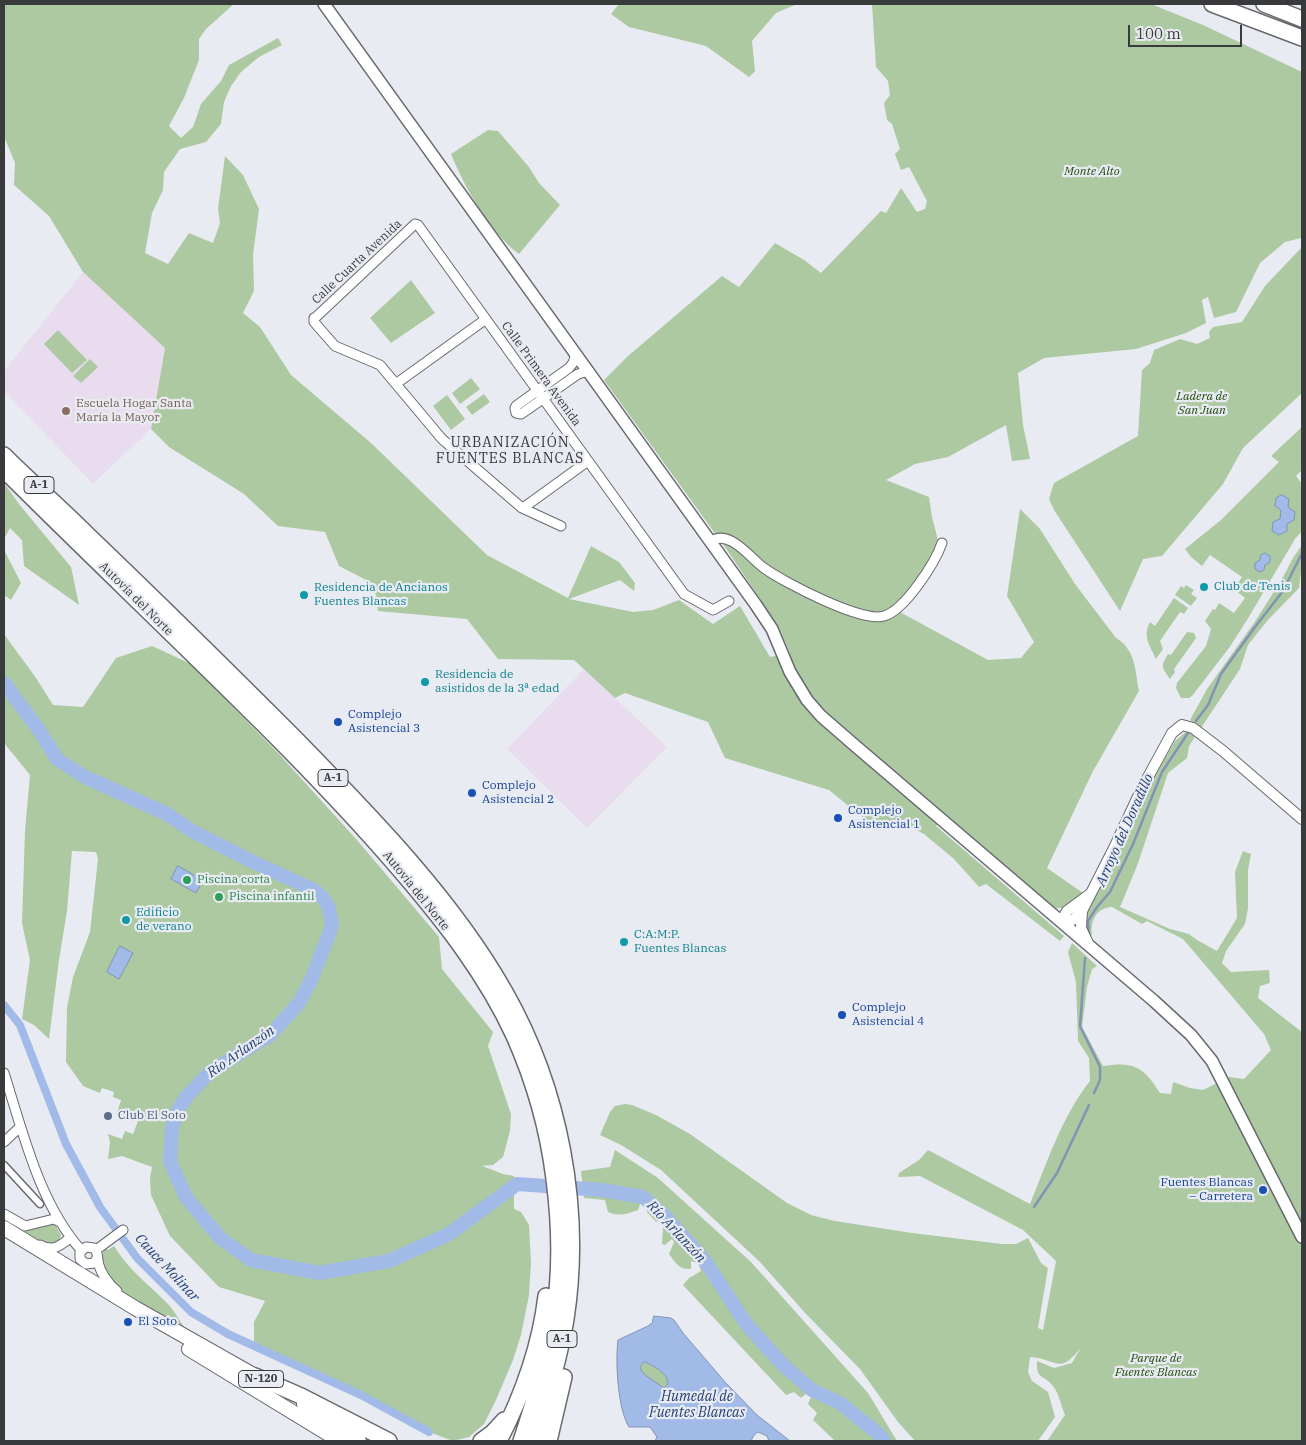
<!DOCTYPE html>
<html>
<head>
<meta charset="utf-8">
<style>
  body { margin:0 }
  #map { position:relative; width:1306px; height:1445px; overflow:hidden; background:#e9ebf2; font-family:"IBM Plex Serif",serif }
  canvas { display:block }
  .frame { position:absolute; inset:0; border:5px solid #393a3c; pointer-events:none }
  .scale { position:absolute; left:1128px; top:25px; width:114px; height:22px; box-sizing:border-box; border:2px solid #393a3c; border-top:0; padding-left:6px; font-size:15px; line-height:18px; white-space:nowrap; color:#393a3c; -webkit-text-stroke:4px #e9ebf2; paint-order:stroke }
</style>
</head>
<body>
<div id="map">
<canvas width="1306" height="1445"></canvas>
<div class="frame"></div>
<div class="scale">100 m</div>
</div>
<script>
const ctx = document.querySelector('canvas').getContext('2d');
ctx.lineJoin = 'round';
function paint(path, color) { ctx.fillStyle = color; ctx.fill(path, 'evenodd'); }
function strokePath(path, color, width, dash) { ctx.strokeStyle = color; ctx.lineWidth = width; ctx.lineCap = dash ? 'butt' : 'round'; ctx.setLineDash(dash || []); ctx.stroke(path); }
function drawText(font, color, halo, rows, align = 'center') {
  ctx.font = font + ' "IBM Plex Serif",serif'; ctx.lineWidth = 4.5; ctx.setLineDash([]); ctx.textBaseline = 'middle'; ctx.strokeStyle = halo; ctx.fillStyle = color; for (const [text, x, y, turn = 0] of rows) {
    ctx.save(); ctx.translate(x, y); ctx.rotate((+turn || 0) * Math.PI / 180); ctx.textAlign = isNaN(turn) ? turn : align; if (halo) ctx.strokeText(text, 0, 0); ctx.fillText(text, 0, 0); ctx.restore();
  }
}
paint(new Path2D(`
  M83,272L165,348L151,429L93,484L4,391V371Z
  M584,669L667,747L587,828L507,749Z`), '#eadcef');
paint(new Path2D(`
  M4,4H234L206,29L199,39V60L184,98L169,126L181,138L193,127L201,104L221,81L229,65L278,38L282,45L259,57L241,72L231,86L224,102L221,124L206,142L180,149L164,172L163,190L152,213L145,253L168,264L189,233L213,243L220,223L218,209L225,156L243,175L259,209L253,255L254,291L243,313L260,327L291,375L371,443L487,555L568,598L591,546L619,562L635,583L634,591L620,580L569,599L633,612L653,610L679,600L713,624L740,606L770,657L790,653L779,627L727,550L604,380L628,356L722,276L739,287L775,243L804,260L821,273L881,211L886,213L901,188L917,212L925,209L927,201L909,167L901,170L895,154L900,149L892,124L887,120L884,103L890,95L888,81L876,67L872,4H1151L1203,25L1302,72V237L1301,238L1285,242L1260,263L1236,312L1214,318L1208,297L1202,300L1206,323L1186,333L1136,349L1044,358L1018,373L1023,425L1030,459L1012,461L1006,425L948,457L915,464L886,480L929,497L932,517L940,548L898,611L988,660L1021,658L1034,642L1007,596L1020,509L1040,529L1075,584L1116,638C1136,650 1135,670 1139,691L1093,771L1047,868L1083,893L1062,908H1054L944,816L936,826L1064,936L1060,941L986,884L979,887L954,859L924,834L900,821L878,830L829,790L725,758L708,722L625,693L615,698L574,660L498,659L467,619L378,611L374,584L339,566L325,532L278,526L244,494L169,447L151,429L165,348L83,272L49,216L14,185L15,163L6,141L4,139Z
  M619,4H797L776,13L752,41L755,71L749,77L706,46L629,27L611,14Z
  M488,130L498,131L529,167L539,183L560,205L519,254C490,233 464,186 451,154Z
  M1302,247V393L1243,448L1223,484L1162,556L1143,559L1120,611L1054,510L1049,499L1054,483L1138,436L1142,370L1150,363L1154,350L1180,339L1197,344L1210,338L1209,332L1213,327L1242,322L1265,286Z
  M411,280L435,313L391,343L370,318Z
  M58,330L87,360L72,373L44,344Z
  M90,359L98,367L81,383L73,376Z
  M471,378L480,389L460,404L452,393Z
  M484,394L490,402L472,415L466,407Z
  M447,395L465,419L451,430L433,406Z
  M1302,427V470L1296,476L1302,484V531L1295,539L1247,620L1229,648L1192,696L1189,698H1181L1176,688L1177,683L1206,646L1211,629L1205,621L1213,609L1215,610L1219,603L1234,613L1245,598L1234,589L1242,577L1210,555L1202,566L1191,557L1185,549L1221,520L1279,462L1271,456Z
  M4,483L19,504L71,567L79,605L24,566L22,540L10,528L4,539Z
  M1302,545V564L1299,588L1267,621L1248,645L1240,669L1201,728L1190,720L1207,689L1254,623L1282,579L1293,558Z
  M4,550L21,583L11,600L4,595Z
  M1186,585L1194,590L1191,594L1197,598L1191,606L1175,595L1181,586L1184,588Z
  M1174,598L1188,608L1184,614L1180,612L1160,641L1163,649L1156,659C1150,645 1142,637 1150,622L1155,626Z
  M1187,632L1194,633L1196,638L1174,669L1175,672L1170,679C1162,667 1160,667 1168,654L1171,655Z
  M4,634L36,678L53,705L83,707L116,658L152,646L191,664L278,753L357,840L439,937L442,969L493,1032L488,1046L511,1114L510,1131L503,1157L493,1165L482,1166L503,1174L514,1176V1209L521,1212L529,1225L531,1263L529,1295L521,1335L513,1360L496,1400L484,1424L469,1437L453,1441L429,1432L361,1395L254,1346V1322L265,1301L219,1287L170,1236L151,1195L150,1178L152,1167L122,1156L108,1159L110,1142L108,1134L122,1139L125,1131L133,1134L138,1121L117,1113L121,1100L113,1097L114,1092L102,1088L100,1093L83,1086L66,1062L67,1008L73,977L90,932L98,859L96,852L72,851L67,911L59,960L49,1039L34,1025L22,1019L30,960L22,923L25,831L30,775L4,743Z
  M1188,730L1196,735L1189,746L1187,758L1168,773L1137,866L1120,907L1170,929L1189,934L1197,940L1217,951L1237,918L1235,872L1243,851L1251,854L1248,870V908L1245,924L1226,951L1222,963L1231,972L1269,970L1270,983L1260,986L1258,998L1302,1032V1441H1047L1065,1415C1061,1406 1059,1393 1053,1386C1044,1374 1036,1381 1037,1361L1054,1368L1072,1363L1081,1347C1059,1377 1056,1358 1030,1357L1028,1372L1032,1381L1048,1392L1055,1417L1038,1441H915L898,1422L860,1369L806,1314L760,1262L661,1170L621,1145L600,1135L610,1112L615,1106L625,1104L632,1105L656,1115L690,1134L787,1203L811,1215L835,1221L912,1233L1002,1244H1016L1028,1238L1041,1263L1048,1268L1038,1328L1043,1330L1056,1261L1023,1230L920,1176L898,1177L899,1173L919,1160L928,1150L1030,1204C1047,1163 1062,1116 1090,1081L1089,1058L1078,1041L1076,982L1068,952L1072,943L1097,966L1092,969L1087,987L1082,1027L1103,1066C1134,1061 1144,1067 1160,1093L1171,1094L1173,1082L1190,1088L1203,1090L1229,1077L1244,1079L1271,1050L1264,1034L1183,939L1147,921L1142,924L1112,907C1096,908 1090,921 1092,935L1090,936C1087,927 1085,922 1087,913L1120,847L1142,798L1175,741Z
  M615,1150L658,1178L751,1262L868,1393L897,1441H835L813,1420L817,1413L808,1404L811,1397L806,1394L801,1398L794,1392L786,1395L683,1285L689,1278L701,1271L698,1263L691,1261V1269C679,1270 676,1263 669,1254L674,1242L672,1239L665,1245L662,1244L663,1227L665,1223L661,1219L656,1222L647,1212L648,1204L641,1202L638,1210C627,1214 619,1217 608,1212L605,1200L584,1198L581,1171L610,1167Z
  M52,1223L55,1225L61,1235L59,1243L55,1245L45,1244L15,1225Z
  M114,1246C128,1269 148,1284 167,1303C174,1310 179,1320 185,1328C158,1313 115,1297 104,1266C101,1258 101,1254 106,1248L108,1250Z
  M645,1362C654,1366 668,1373 668,1384L664,1388L648,1377L642,1372L640,1367L642,1364Z`), '#acc9a1');
const water = new Path2D(`
  M1282,495L1289,499L1288,507L1295,512L1294,520L1287,524V531L1279,535L1272,531L1273,522L1280,519L1281,510L1275,506L1276,498Z
  M1265,553L1270,556V562L1265,565L1264,570L1260,572L1255,569V563L1260,560V556Z
  M178,866L203,880L196,893L171,879Z
  M120,946L133,953L119,979L107,972Z
  M654,1316L671,1318L674,1320L683,1333L725,1382L757,1415L790,1441H769L767,1436L758,1432L754,1435L751,1441H655L657,1437L650,1427H629C618,1410 615,1362 618,1340L648,1326L652,1323ZM645,1362C654,1366 668,1373 668,1384L664,1388L648,1377L642,1372L640,1367L642,1364Z`);
paint(water, '#a1bae7');
strokePath(water, '#8294b4', 1);
strokePath(new Path2D(`
  M1196,721L1208,705L1221,674L1255,627L1283,591L1302,553
  M1089,936L1088,921L1097,907L1110,892L1133,844L1162,772L1188,733
  M1085,958L1080,1026L1100,1067V1080L1094,1093
  M1034,1207L1057,1173L1089,1105`), '#8294b4', 2.5);
strokePath(new Path2D(`
  M4,1005L20,1025L66,1144L100,1207L137,1258L191,1312L228,1334L361,1395L429,1432`), '#a1bae7', 8);
strokePath(new Path2D(`
  M4,683L39,730L57,759L83,776L167,814L192,831L251,861L314,890L323,898L329,908L332,926L312,978L299,1003L270,1035L211,1071L187,1096L178,1110L172,1128L170,1162L186,1197L220,1238L251,1260L319,1273L389,1261L449,1234L517,1184L602,1190L643,1197L663,1214L705,1261L747,1325L783,1365L812,1390L840,1403L881,1436L884,1441`), '#a1bae7', 14);
const pedestrian = new Path2D(`
  M4,1165L40,1204`);
const minor = new Path2D(`
  M576,354L573,363L569,368L516,406L515,408L516,413L521,414L524,412L578,374L589,371
  M397,383L486,319
  M523,508L588,461
  M561,526L522,508L442,439L380,365L335,346L314,322V318L316,317L415,224L418,225L684,594L713,610L729,601
  M711,541C730,529 750,558 764,568C783,582 862,623 884,616C905,610 935,563 942,543
  M4,1073C23,1132 39,1203 81,1250
  M4,1142L20,1127
  M4,1214L25,1226L54,1219L60,1222
  M40,1245C53,1252 60,1246 70,1238
  M96,1250L123,1230
  M97,1258L94,1263L86,1264L80,1259V1252L86,1247L94,1248C98,1253 97,1254 98,1260C99,1271 108,1284 117,1291`);
const tertiary = new Path2D(`
  M1082,911L1081,928L1088,943
  M1059,920H1073L1082,911L1114,848L1141,790L1172,733L1182,725L1193,728L1223,751L1302,819
  M1065,925L1063,918L1067,911L1090,894`);
const secondary = new Path2D(`
  M324,4L756,605L772,629L790,672L807,700L821,716L852,743L1154,1001L1191,1035L1212,1061L1302,1237`);
const trunk = new Path2D(`
  M4,1228L135,1308L264,1381
  M189,1349L340,1441
  M304,1404L359,1441`);
const motorway = new Path2D(`
  M1212,4L1302,38
  M1264,4L1302,19
  M4,455C31,482 60,507 87,534C157,601 226,669 294,737C368,813 453,899 505,992C560,1089 583,1208 566,1319C559,1361 547,1401 534,1441
  M4,470C89,555 177,638 262,723C311,772 359,822 404,875C446,924 487,977 514,1036C534,1081 548,1130 554,1179C560,1225 561,1275 553,1321C546,1362 534,1402 521,1441
  M255,1376L301,1396L389,1441
  M481,1441L492,1433L504,1420
  M499,1441C522,1396 540,1347 546,1296
  M549,1441L564,1377`);
strokePath(pedestrian, '#68696f', 9);
strokePath(minor, '#68696f', 11);
strokePath(tertiary, '#68696f', 12);
strokePath(secondary, '#68696f', 14);
strokePath(trunk, '#68696f', 16);
strokePath(motorway, '#68696f', 18);
strokePath(pedestrian, '#fff', 6);
strokePath(minor, '#fff', 9);
strokePath(tertiary, '#fff', 10);
strokePath(secondary, '#fff', 11);
strokePath(trunk, '#fff', 14);
strokePath(motorway, '#fff', 15);
for (const [x, y, r, color] of [
  [66,411,5,"#8d6e63"],
  [1204,587,5,"#0f9aa8"],
  [304,595,5,"#0f9aa8"],
  [425,682,5,"#0f9aa8"],
  [338,722,5,"#1a4fb4"],
  [472,793,5,"#1a4fb4"],
  [838,818,5,"#1a4fb4"],
  [187,880,5,"#2e9e5b"],
  [219,897,5,"#2e9e5b"],
  [126,920,5,"#0f9aa8"],
  [624,942,5,"#0f9aa8"],
  [842,1015,5,"#1a4fb4"],
  [108,1116,5,"#5c6f8a"],
  [1263,1190,5,"#1a4fb4"],
  [128,1322,5,"#1a4fb4"]
]) { const dot = new Path2D(); dot.arc(x, y, r, 0, 2 * Math.PI); ctx.fillStyle = color; ctx.fill(dot); strokePath(dot, '#e9ebf2', 2); }
for (const [x, y, w] of [
  [39,485,30],
  [333,778,30],
  [562,1339,30],
  [261,1379,45]
]) { const box = new Path2D(); box.roundRect(x - w / 2, y - 8.5, w, 17, 4); ctx.fillStyle = '#e9ebf2'; ctx.fill(box); strokePath(box, '#393a3c', 1); }
drawText('bold 11px', '#393a3c', null, [
  ["A-1",39,485],
  ["A-1",333,778],
  ["A-1",562,1339],
  ["N-120",261,1379]
]);
drawText('italic 12px', '#214a0c', '#e9ebf2', [
  ["Monte Alto",1092,172],
  ["Ladera de",1202,397],
  ["San Juan",1202,411],
  ["Parque de",1156,1359],
  ["Fuentes Blancas",1156,1373]
]);
drawText('12px', '#393a3c', '#e9ebf2', [
  ["Calle Cuarta Avenida",357,262,-43],
  ["Calle Primera Avenida",541,374,54],
  ["Autovía del Norte",136,599,45],
  ["Autovía del Norte",416,891,51]
]);
drawText('12px', '#785e54', '#e9ebf2', [
  ["Escuela Hogar Santa",76,404],
  ["María la Mayor",76,418]
], 'left');
drawText('12px', '#0d838f', '#e9ebf2', [
  ["Club de Tenis",1214,587],
  ["Residencia de Ancianos",314,588],
  ["Fuentes Blancas",314,602],
  ["Residencia de",435,675],
  ["asistidos de la 3ª edad",435,689],
  ["Edificio",136,913],
  ["de verano",136,927],
  ["C:A:M:P.",634,935],
  ["Fuentes Blancas",634,949]
], 'left');
drawText('12px', '#164399', '#e9ebf2', [
  ["Complejo",348,715],
  ["Asistencial 3",348,729],
  ["Complejo",482,786],
  ["Asistencial 2",482,800],
  ["Complejo",848,811],
  ["Asistencial 1",848,825],
  ["Complejo",852,1008],
  ["Asistencial 4",852,1022],
  ["Fuentes Blancas",1253,1183,"right"],
  ["– Carretera",1253,1197,"right"],
  ["El Soto",138,1322]
], 'left');
drawText('12px', '#27864d', '#e9ebf2', [
  ["Piscina corta",197,880],
  ["Piscina infantil",229,897]
], 'left');
drawText('12px', '#4e5e75', '#e9ebf2', [
  ["Club El Soto",118,1116]
], 'left');
ctx.letterSpacing = '1px';
drawText('14px', '#393a3c', '#e9ebf2', [
  ["URBANIZACIÓN",510,443],
  ["FUENTES BLANCAS",510,459]
]);
ctx.letterSpacing = '0px';
drawText('italic 14px', '#234076', '#e9ebf2', [
  ["Arroyo del Doradillo",1125,830,-66],
  ["Río Arlanzón",241,1052,-35],
  ["Río Arlanzón",676,1232,47],
  ["Cauce Molinar",167,1268,47],
  ["Humedal de",697,1397],
  ["Fuentes Blancas",697,1413]
]);
</script>
</body>
</html>
